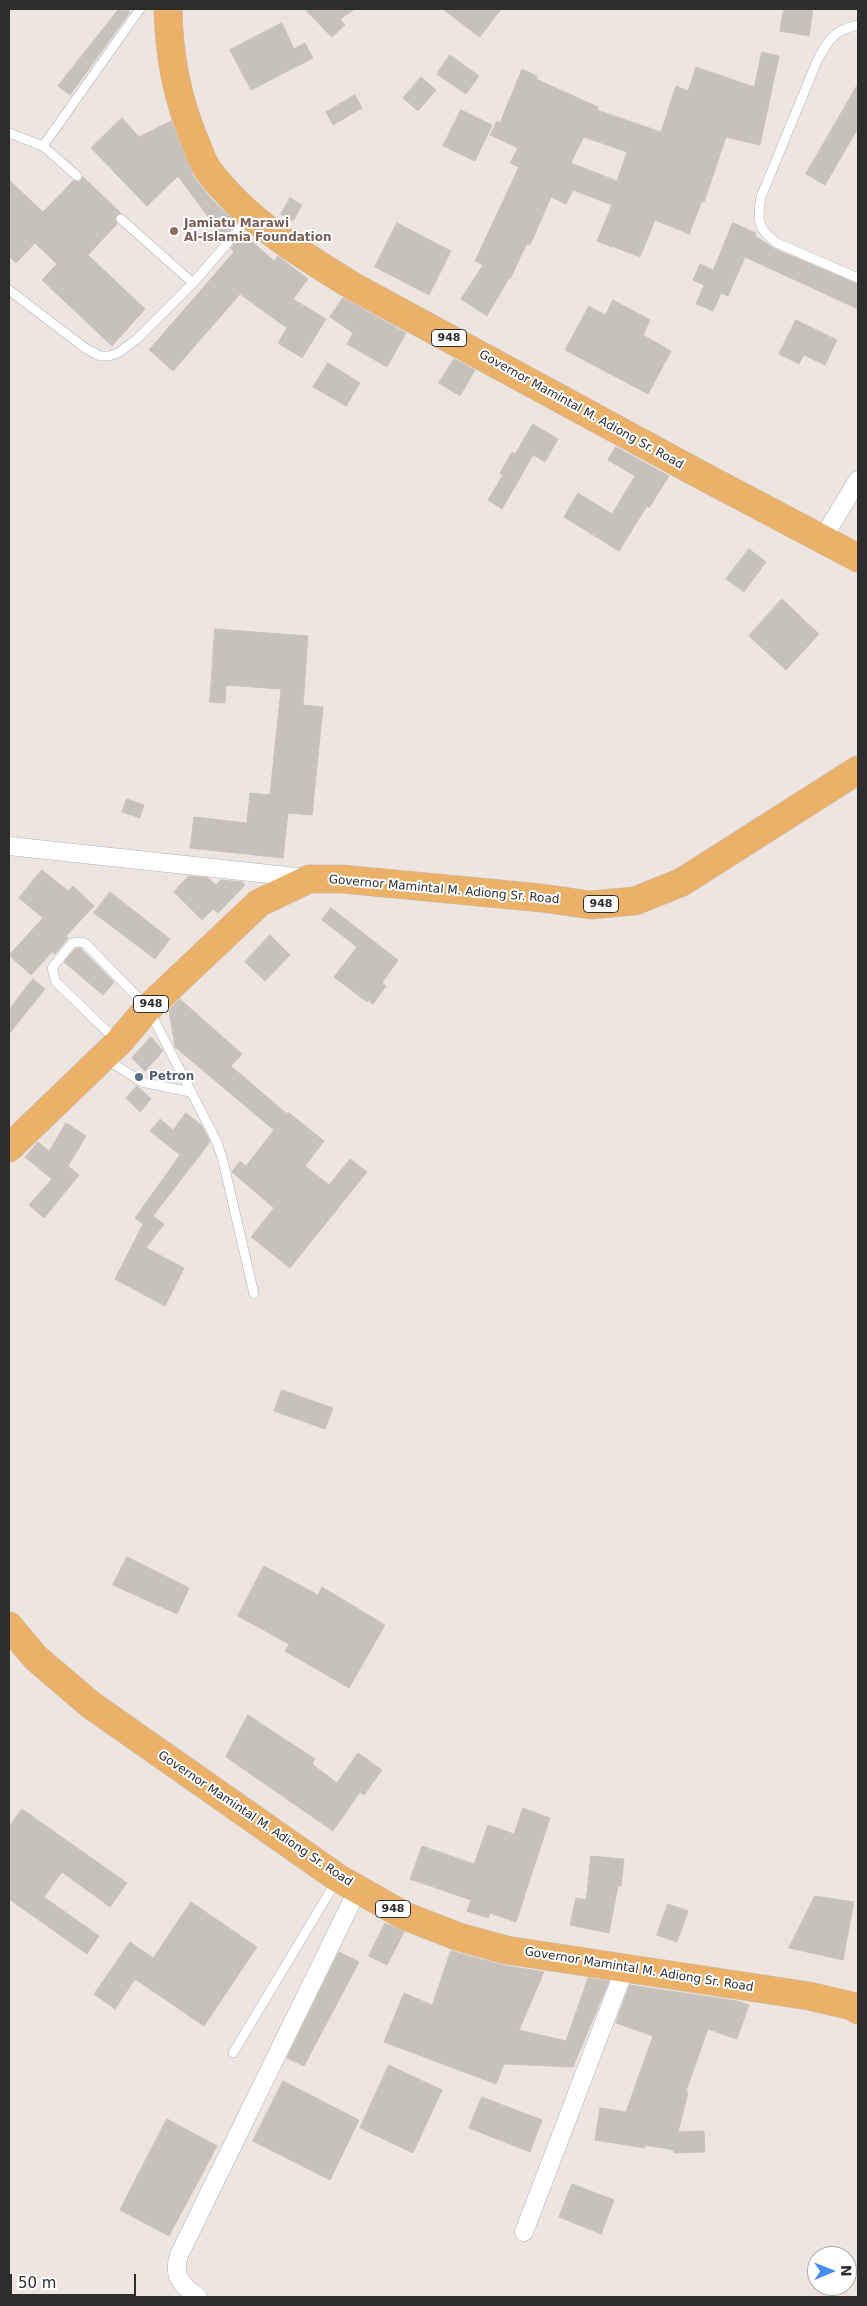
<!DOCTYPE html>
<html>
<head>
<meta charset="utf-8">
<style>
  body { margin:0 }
  #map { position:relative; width:867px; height:2306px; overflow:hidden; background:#eee5e1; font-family:"DejaVu Sans",sans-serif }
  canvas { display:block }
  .frame { position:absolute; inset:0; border:10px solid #2d2d2d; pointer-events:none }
  .north { position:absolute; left:807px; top:2246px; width:50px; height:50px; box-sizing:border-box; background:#fff; border:1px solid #ababab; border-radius:50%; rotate:89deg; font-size:14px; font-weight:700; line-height:20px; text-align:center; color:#2d2d2d }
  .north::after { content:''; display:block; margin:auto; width:18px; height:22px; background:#498cf2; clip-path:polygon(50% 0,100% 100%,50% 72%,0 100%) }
  .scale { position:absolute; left:10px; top:2274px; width:126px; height:22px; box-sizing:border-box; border:2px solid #2d2d2d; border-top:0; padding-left:6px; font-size:15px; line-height:18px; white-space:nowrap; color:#2d2d2d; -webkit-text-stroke:4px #fff; paint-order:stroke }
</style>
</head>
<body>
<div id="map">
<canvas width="867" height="2306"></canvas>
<div class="frame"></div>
<div class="north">N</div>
<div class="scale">50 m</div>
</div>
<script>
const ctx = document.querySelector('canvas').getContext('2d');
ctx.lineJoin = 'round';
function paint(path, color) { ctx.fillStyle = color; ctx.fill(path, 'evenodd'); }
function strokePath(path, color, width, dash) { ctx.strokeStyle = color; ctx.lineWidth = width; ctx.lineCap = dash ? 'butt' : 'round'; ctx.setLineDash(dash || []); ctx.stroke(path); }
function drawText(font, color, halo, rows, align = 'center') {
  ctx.font = font + ' "DejaVu Sans",sans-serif'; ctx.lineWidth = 4; ctx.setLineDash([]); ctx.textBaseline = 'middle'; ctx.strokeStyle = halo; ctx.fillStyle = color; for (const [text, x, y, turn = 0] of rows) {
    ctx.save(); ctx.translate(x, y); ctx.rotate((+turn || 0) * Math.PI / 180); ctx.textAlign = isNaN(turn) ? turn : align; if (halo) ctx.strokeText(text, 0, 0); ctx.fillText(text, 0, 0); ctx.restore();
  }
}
const building = new Path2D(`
  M119,9H125L130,12L70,95L58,86Z
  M305,9H355L340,19L345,25L332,37Z
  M443,9H501L480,37Z
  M784,9H813L809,36L780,31Z
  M282,23L294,49L305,43L313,58L251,90L230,50Z
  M762,52L779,56L760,145L726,137L704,202L702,201L689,234L655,220L640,257L612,246V247L597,241L612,205L573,190L566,204L551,197L530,245L527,243L510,279L509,278L487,316L461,299L483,265L475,261L519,167L510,163L518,148L490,135L497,121L500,123L522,69L537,76L536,79L598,107L597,110L661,132L676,86L688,91L696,67L754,87ZM584,137L627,152L617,181L571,163Z
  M450,55L479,76L466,94L437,74Z
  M421,77L436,90L418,111L403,98Z
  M858,84V128L825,185L806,174Z
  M355,95L362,108L333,125L326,112Z
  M461,110L492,125L475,161L443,146Z
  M122,118L139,137L171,121L193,176L212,200L236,223L224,238L178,176L147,206L91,148Z
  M83,177L121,213L115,217L117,224L88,255L145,309L112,346L42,280L57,264L35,243L16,263L9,256V180L43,212L73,181L79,182Z
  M290,198L302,205L293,221L281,214Z
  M397,223L451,251L429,295L375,267Z
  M733,223L756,233L755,236L775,249L858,284V309L745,257L728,296L721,293L713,311L696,304L704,285L693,280L700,264L713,270Z
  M243,234L274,261L278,256L308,279L293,299L326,319L302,358L278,343L287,328L240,294L173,371L149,350L234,252L231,248Z
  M343,298L406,333L387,367L347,344L353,333L330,317Z
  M613,300L650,320L643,335L671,351L648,394L565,350L589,306L605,315Z
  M796,320L837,340L825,365L804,355L799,364L779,354Z
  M454,359L475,370L460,396L439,383Z
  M328,363L360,383L346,406L313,387Z
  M533,424L558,439L545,462L533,455L502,509L488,500L503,475L500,473L512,452L515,454Z
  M616,447L669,476L649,508L647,506L619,551L564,517L578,493L612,514L635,476L608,460Z
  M749,549L766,562L744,592L726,579Z
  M782,599L819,634L786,670L749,636Z
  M215,629L308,636L303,705L323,707L312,815L288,813L283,858L190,848L194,817L247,823L250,793L270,795L281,689L226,685L225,703L210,702Z
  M127,799L144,805L140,818L122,812Z
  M42,870L68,891L73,886L94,906L66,936L68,938L55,954L52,952L31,975L9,955L43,918L19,898Z
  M189,876L208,878L216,885L221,880L242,882L245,885L218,913L213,909L202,920L174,892Z
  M110,892L170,939L155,959L94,913Z
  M331,908L398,960L382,983L386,986L373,1004L368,1000L367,1002L334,977L357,947L322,920Z
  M270,935L290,955L265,981L245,962Z
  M80,948L114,982L103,995L64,962L75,949Z
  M33,979L45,989L9,1034V1010Z
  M180,999L242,1054L231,1066L287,1114L288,1112L324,1141L305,1166L329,1185L350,1159L367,1172L290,1268L251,1237L274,1208L232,1172L240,1161L246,1166L274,1130L175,1047L169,1010Z
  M151,1037L163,1051L145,1071L132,1058Z
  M137,1086L151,1099L140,1112L126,1098Z
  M186,1113L202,1126L210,1142L153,1216L164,1224L146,1248L184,1268L165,1306L115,1279L143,1224L135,1218L180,1155L150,1131L160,1119L173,1130Z
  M66,1123L86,1136L68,1166L79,1175L44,1218L29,1205L52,1179L25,1157L38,1142L49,1151Z
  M282,1390L333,1408L325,1429L274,1411Z
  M127,1557L189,1588L177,1614L113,1585Z
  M264,1566L318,1595L322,1587L385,1625L349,1688L285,1651L289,1644L238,1616Z
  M248,1715L315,1759L312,1764L337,1783L358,1753L382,1770L364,1795L360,1792L333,1831L226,1757Z
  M523,1808L550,1818L516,1922L490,1913L488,1918L467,1911L471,1900L410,1879L422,1846L474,1864L488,1825L514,1834Z
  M22,1809L127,1883L110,1907L62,1872L44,1897L99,1936L87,1954L9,1899V1827Z
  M591,1856L624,1859L621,1886H618L609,1933L570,1925L576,1898L586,1900Z
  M815,1896L854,1902L843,1960L789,1948Z
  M191,1902L257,1947L204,2026L135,1979L115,2009L94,1994L130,1942L153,1958Z
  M668,1904L688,1911L677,1942L657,1935Z
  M385,1923L404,1932L387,1965L369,1956Z
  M451,1951L502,1965L544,1972L519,2030L566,2041L588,1978L609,1981L573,2067L504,2064L496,2084L384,2042L404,1993L432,2005Z
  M339,1952L359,1962L304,2066L287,2058Z
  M630,1985L737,2001L749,2005L737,2039L708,2029L686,2091L688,2092L678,2132L704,2131L705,2152L674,2153V2150L645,2145V2148L595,2140L600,2108L626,2112L653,2036L616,2023Z
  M389,2065L442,2090L413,2153L360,2128Z
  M283,2081L359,2120L330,2180L253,2141Z
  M482,2097L542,2120L530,2152L469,2128Z
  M167,2119L217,2146L169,2236L120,2210Z
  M572,2184L614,2200L601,2234L559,2217Z`);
paint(building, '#c7c1bc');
strokePath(building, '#cac1ba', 1);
const lane = new Path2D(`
  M858,25C834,30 828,40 817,61L761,197C757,219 757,229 777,243L858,278
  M9,133L43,146
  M77,176L43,146L140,9
  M121,219L193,283L250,217
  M9,290L85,348L100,356H109L118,353L137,339L193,283
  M117,1041L56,982L52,968L72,943L81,942L86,944L148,1008L217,1142L223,1161L254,1294
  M106,1059L142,1082L190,1092
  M233,2053L337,1880`);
const street = new Path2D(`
  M823,538L858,480
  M9,846L306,878
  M524,2232L625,1968
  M198,2297C182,2286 172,2276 179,2255L358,1889`);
const primary = new Path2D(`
  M168,9C169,56 178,103 197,146C200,154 203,163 208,170C247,222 302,255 356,288L699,474L858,558
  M9,1148L119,1042L148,1008L259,903L309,879H342L542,898L590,905L635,901L682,882L858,770
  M9,1626L36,1658L91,1705L338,1878L405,1916L459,1937L506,1950L809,1996L852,2006L858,2010`);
strokePath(lane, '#adb2b9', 10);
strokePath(street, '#adb2b9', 19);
strokePath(primary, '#c4c4c4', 29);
strokePath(lane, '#fff', 9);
strokePath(street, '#fff', 18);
strokePath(primary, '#ebb168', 28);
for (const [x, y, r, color] of [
  [174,231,5,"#8d6e63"],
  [139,1077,5,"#5c6f8a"]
]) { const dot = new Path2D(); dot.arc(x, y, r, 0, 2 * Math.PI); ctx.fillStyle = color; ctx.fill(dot); strokePath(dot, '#fff', 2); }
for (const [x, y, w] of [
  [449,338,35],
  [601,904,35],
  [151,1004,35],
  [393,1909,35]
]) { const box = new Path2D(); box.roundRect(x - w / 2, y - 8.5, w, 17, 4); ctx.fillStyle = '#fff'; ctx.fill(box); strokePath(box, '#2d2d2d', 1); }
drawText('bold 11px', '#2d2d2d', null, [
  ["948",449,338],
  ["948",601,904],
  ["948",151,1004],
  ["948",393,1909]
]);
drawText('bold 12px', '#785e54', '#fff', [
  ["Jamiatu Marawi",184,224],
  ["Al-Islamia Foundation",184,238]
], 'left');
drawText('12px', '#2d2d2d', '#fff', [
  ["Governor Mamintal M. Adiong Sr. Road",581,410,29],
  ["Governor Mamintal M. Adiong Sr. Road",444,890,5],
  ["Governor Mamintal M. Adiong Sr. Road",255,1819,34],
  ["Governor Mamintal M. Adiong Sr. Road",639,1970,9]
]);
drawText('bold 12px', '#4e5e75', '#fff', [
  ["Petron",149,1077]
], 'left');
</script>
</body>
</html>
